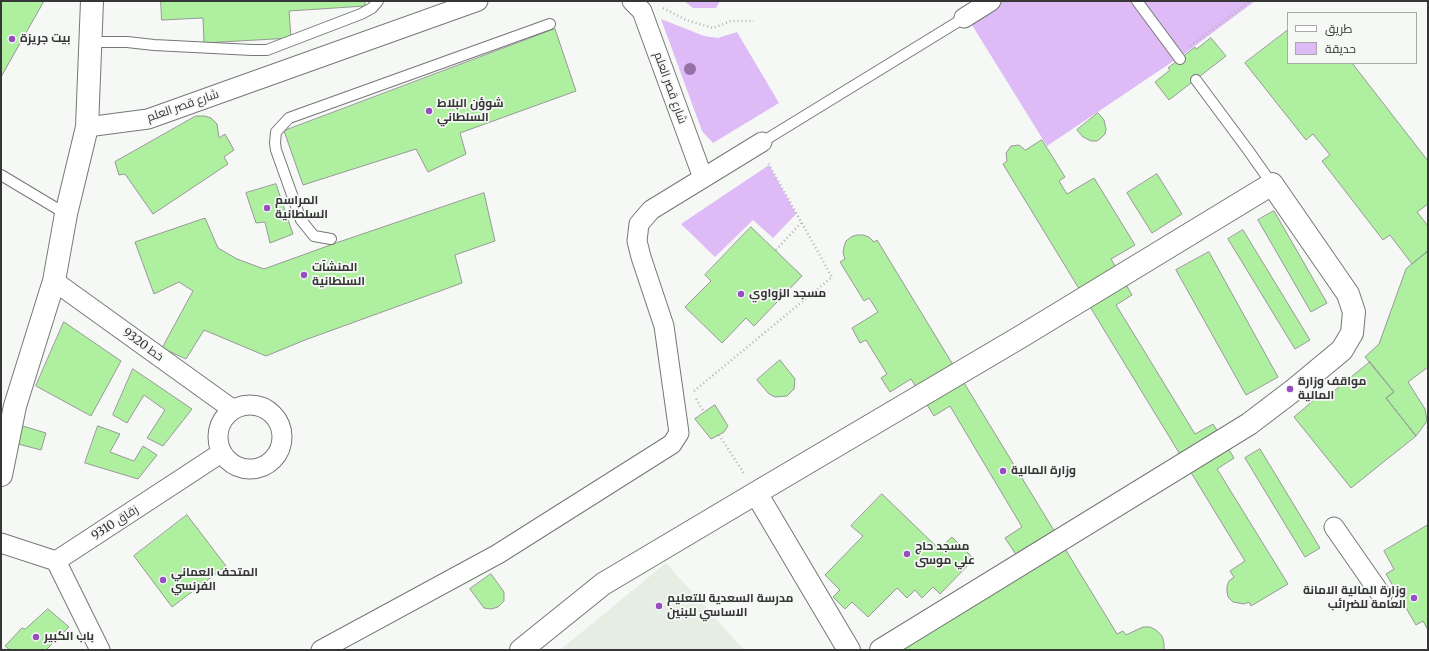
<!DOCTYPE html>
<html>
<head>
<meta charset="utf-8">
<style>
  body { margin:0 }
  #map { position:relative; width:1429px; height:651px; overflow:hidden; background:#f5f8f5; font-family:Merriweather,Cairo,serif }
  canvas { display:block }
  .frame { position:absolute; inset:0; border:2px solid #353635; pointer-events:none }
  .legend { position:absolute; left:1287px; top:12px; width:130px; height:52px; box-sizing:border-box; background:#f5f8f5; border:1px solid #a8aaa8; margin:0; padding:5px 7px; list-style:none; font-size:12px; color:#353635 }
  .legend li { display:flex; align-items:center; gap:8px; height:20px }
  .legend b { width:20px; border:1px solid #a8aaa8 }
</style>
</head>
<body>
<div id="map">
<canvas width="1429" height="651"></canvas>
<div class="frame"></div>
<ul class="legend">
<li><b style="height:5px;background:#fff"></b>طريق</li>
<li><b style="height:11px;background:#debbf7"></b>حديقة</li>
</ul>
</div>
<script>
const ctx = document.querySelector('canvas').getContext('2d');
ctx.lineJoin = 'round';
function paint(path, color) { ctx.fillStyle = color; ctx.fill(path, 'evenodd'); }
function strokePath(path, color, width, dash) { ctx.strokeStyle = color; ctx.lineWidth = width; ctx.lineCap = dash ? 'butt' : 'round'; ctx.setLineDash(dash || []); ctx.stroke(path); }
function drawText(font, color, halo, rows, align = 'center') {
  ctx.font = font + ' Merriweather,Cairo,serif'; ctx.lineWidth = 3.5; ctx.setLineDash([]); ctx.textBaseline = 'middle'; ctx.strokeStyle = halo; ctx.fillStyle = color; for (const [text, x, y, turn = 0] of rows) {
    ctx.save(); ctx.translate(x, y); ctx.rotate((+turn || 0) * Math.PI / 180); ctx.textAlign = isNaN(turn) ? turn : align; if (halo) ctx.strokeText(text, 0, 0); ctx.fillText(text, 0, 0); ctx.restore();
  }
}
paint(new Path2D(`
  M666,563L744,650H560Z`), '#e6eee4');
paint(new Path2D(`
  M684,1H720L716,8H693Z
  M992,1H1136L1178,58L1047,146L967,17Z
  M1138,1H1255L1180,57Z
  M661,19L704,36L718,38L737,32L779,103L713,143L702,131Z
  M769,165L796,214L773,238L753,220L715,257L681,224Z`), '#debbf7');
const building = new Path2D(`
  M1,1H44L1,77Z
  M161,1H365V6L289,11L291,38L204,43L203,18L162,20Z
  M555,29L576,91L460,133L466,154L428,172L416,149L303,185L284,131Z
  M1288,30V63H1352L1428,161V204L1417,212L1428,226V251L1412,264L1390,235L1383,240L1322,161L1330,155L1313,134L1306,140L1245,63Z
  M1211,38L1226,56L1169,100L1155,82L1170,70L1168,68L1195,47L1196,49Z
  M1098,113L1104,120L1106,129L1105,134L1101,138L1097,141H1091L1083,137L1077,130Z
  M196,116H205L211,118L217,124L219,138L225,134L234,150L224,157L228,164L153,214L125,174L119,175L115,162Z
  M1042,140L1065,177L1059,181L1067,194L1094,178L1135,245L1111,259L1132,295L1116,305L1195,434L1213,424L1234,458L1217,469L1288,584L1251,606L1249,602L1244,604L1233,602L1228,597L1227,592V586L1229,581L1234,577L1230,571L1245,561L1003,164L1007,161L1006,153L1011,146L1019,145L1025,150Z
  M1157,174L1182,214L1152,233L1127,193Z
  M276,184L293,234L270,243L265,222L256,223L246,193Z
  M484,193L495,241L455,255L462,283L305,340L266,356L204,330L186,359L162,348L193,291L179,282L154,294L135,242L205,218L218,248L237,259L264,269L336,243Z
  M1274,211L1327,303L1311,312L1258,220Z
  M751,227L802,276L754,326L746,318L722,343L685,307L711,281L705,275Z
  M1243,230L1310,340L1295,349L1228,239Z
  M857,235H863L869,237L874,242L877,240L1117,634L1123,631L1126,635L1143,627H1150L1156,630L1162,636L1164,643V650H888L1017,556L1005,538L1022,527L950,406L934,416L911,379L890,392L881,378L887,374L866,340L860,343L852,328L878,312L869,298L864,301L840,262L845,259L843,253L844,247L846,241L851,237Z
  M1428,251V367L1408,382L1425,409L1427,421L1416,436L1386,398L1394,392L1365,357L1379,344L1406,269Z
  M1209,252L1278,377L1246,395L1176,270Z
  M64,322L121,361L91,416L36,386Z
  M780,360L795,379L794,389L787,396L775,397L769,394L757,380Z
  M1370,362L1394,392L1386,398L1416,436L1351,488L1294,417L1321,394L1325,398Z
  M133,369L192,409L163,446L147,438L165,410L144,395L127,423L113,415Z
  M715,405L728,426L724,432L711,439L695,419Z
  M23,426L46,433L41,450L18,444Z
  M98,426L120,434L110,452L134,461L143,446L157,455L138,479L85,463Z
  M1260,449L1320,548L1305,557L1245,458Z
  M882,494L939,549L952,537L974,559L940,594L933,587L922,598L915,590L907,598L897,588L868,617L852,602L845,609L833,597L840,590L825,575L863,536L851,526Z
  M187,515L226,566L172,607L134,556Z
  M1428,525V630L1423,621L1416,625L1386,574L1394,569L1384,551Z
  M491,574L504,592V601L498,607L491,609L484,608L470,589Z
  M48,609L69,627L46,650H10L5,646L22,628L25,629Z`);
paint(building, '#aeefa0');
strokePath(building, '#979996', 1);
const service = new Path2D(`
  M1137,1L1180,59
  M91,42H127L154,45L252,50H267L361,14L372,8L378,1
  M1196,80L1248,150L1272,184
  M762,142L964,18
  M1,175L66,214
  M331,239L314,236L301,220L276,150L275,143L276,132L289,118L550,24`);
const minor = new Path2D(`
  M632,1L642,11L703,178
  M964,18L991,1
  M87,127L148,119L478,1
  M54,281L232,409
  M218 437a32 32 0 1 1 64 0a32 32 0 1 1-64 0Z
  M1334,527L1382,596
  M1,543L56,561
  M56,561L221,453
  M56,561L100,650
  M321,650L498,554L672,444L679,433L664,326L641,257L637,241L639,224L651,210L762,142`);
const tertiary = new Path2D(`
  M1,475L15,406L54,281L66,214L87,127L92,1
  M756,493L849,650
  M521,650L603,584L756,493L1022,336L1272,184L1348,294L1354,312L1352,333L1342,350L1295,389L1249,424L881,650`);
strokePath(service, '#757875', 12);
strokePath(minor, '#757875', 21);
strokePath(tertiary, '#757875', 24);
strokePath(new Path2D(`
  M663,8L686,20L713,28L731,21H754
  M1190,46L1250,1
  M776,250L801,223
  M694,391L832,277L767,161
  M696,399L704,412
  M719,435L745,475`), '#b1b3b1', 2.5, [1, 3]);
strokePath(service, '#fff', 10);
strokePath(minor, '#fff', 19);
strokePath(tertiary, '#fff', 22);
ctx.fillStyle = '#9670a7';
for (const [x, y] of [
  [690,69]
]) { ctx.beginPath(); ctx.arc(x, y, 6, 0, 2 * Math.PI); ctx.fill(); }
for (const [x, y, r, color] of [
  [12,39,4,"#974ec1"],
  [429,111,4,"#974ec1"],
  [267,208,4,"#974ec1"],
  [304,275,4,"#974ec1"],
  [741,294,4,"#974ec1"],
  [1290,389,4,"#974ec1"],
  [1003,471,4,"#974ec1"],
  [907,554,4,"#974ec1"],
  [163,580,4,"#974ec1"],
  [1414,598,4,"#974ec1"],
  [659,606,4,"#974ec1"],
  [36,637,4,"#974ec1"]
]) { const dot = new Path2D(); dot.arc(x, y, r, 0, 2 * Math.PI); ctx.fillStyle = color; ctx.fill(dot); strokePath(dot, '#f5f8f5', 1.5); }
drawText('bold 12px', '#353635', '#f5f8f5', [
  ["بيت جريزة",20,39],
  ["شوؤن البلاط",437,104],
  ["السلطاني",437,118],
  ["المراسم",275,201],
  ["السلطانية",275,215],
  ["المنشآت",312,268],
  ["السلطانية",312,282],
  ["مسجد الزواوي",749,294],
  ["َمواقف وزارة",1298,382],
  ["المالية",1298,396],
  ["وزارة المالية",1011,471],
  ["مسجد حاج",915,547],
  ["علي موسى",915,561],
  ["المتحف العماني",171,573],
  ["الفرنسي",171,587],
  ["وزارة المالية الامانة",1406,591,"right"],
  ["العامة للضرائب",1406,605,"right"],
  ["مدرسة السعدية للتعليم",667,599],
  ["الاساسي للبنين",667,613],
  ["باب الکبیر",44,637]
], 'left');
drawText('12px', '#353635', '#f5f8f5', [
  ["شارع قصر العلم",670,88,70],
  ["شارع قصر العلم",183,106,-19],
  ["9320 خط",143,345,36],
  ["زقاق 9310",115,523,-33]
]);
</script>
</body>
</html>
